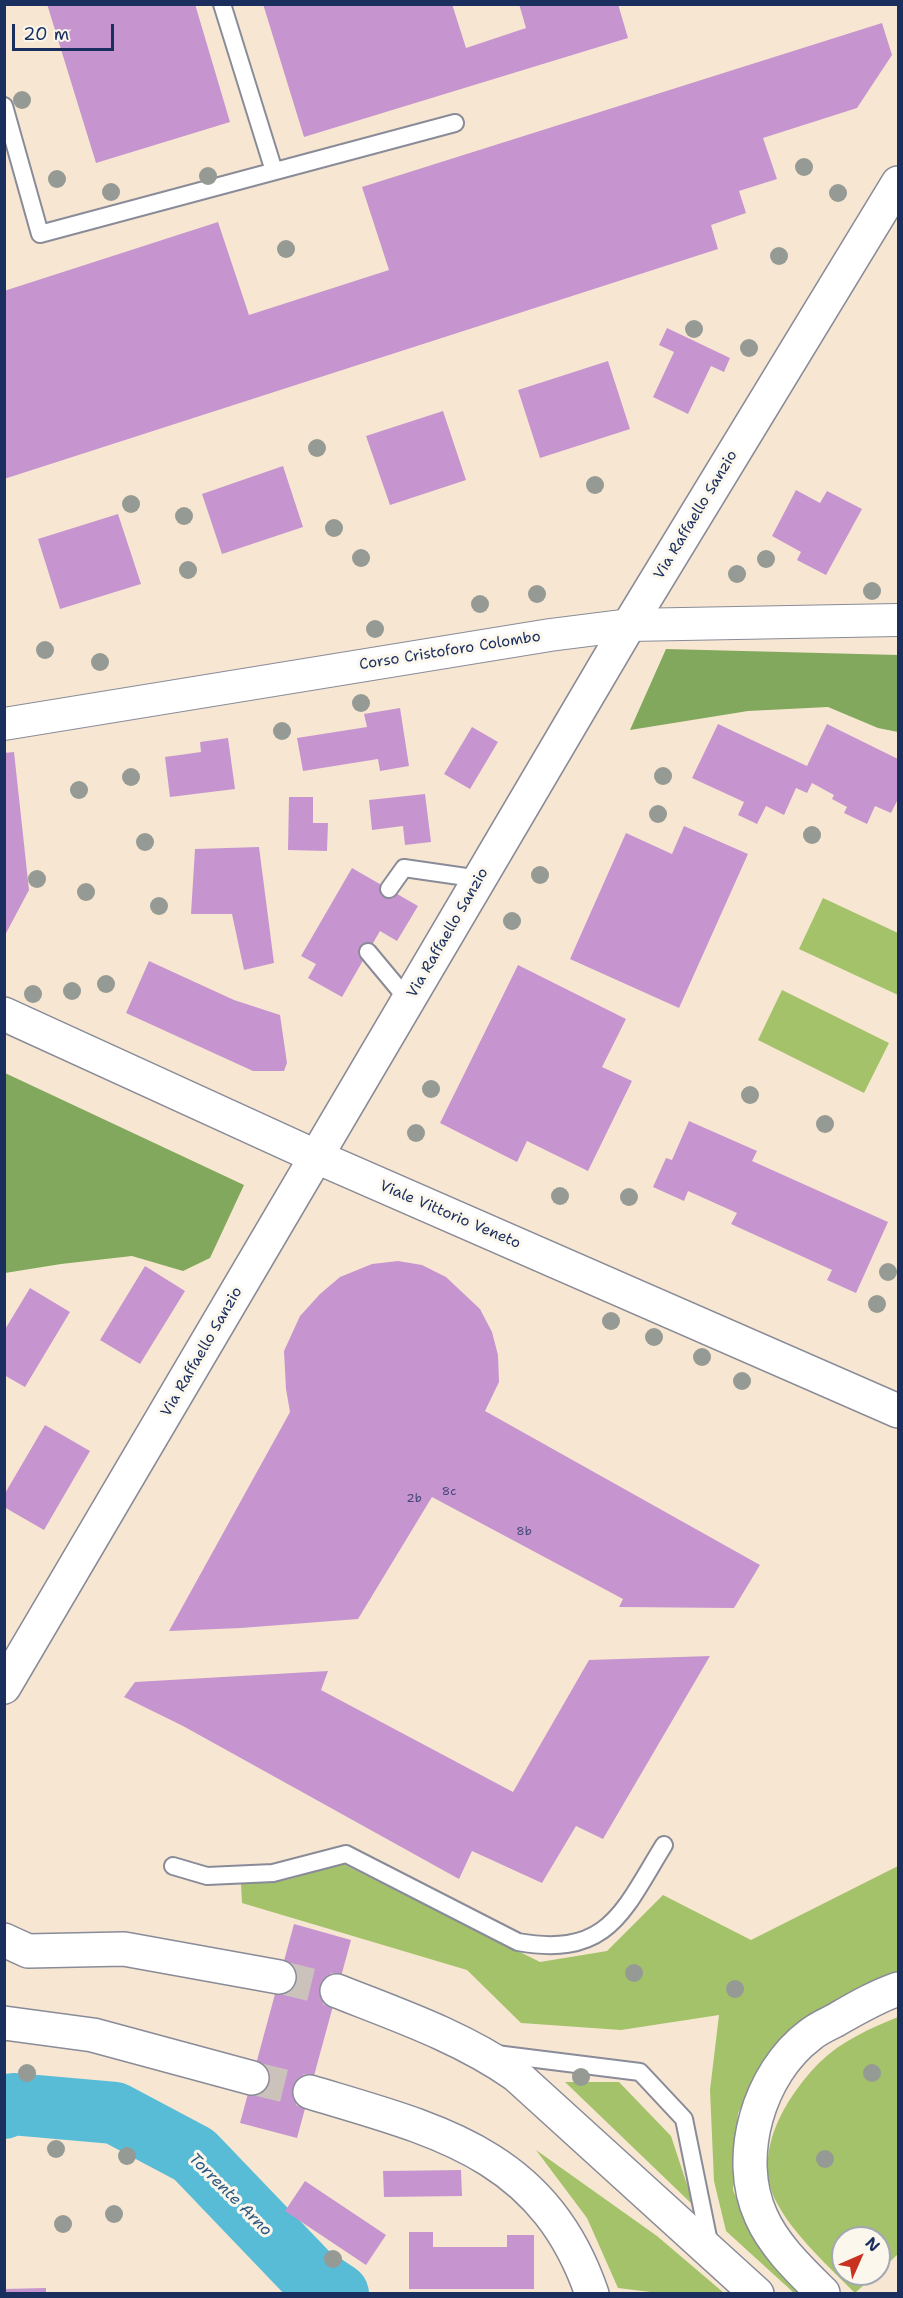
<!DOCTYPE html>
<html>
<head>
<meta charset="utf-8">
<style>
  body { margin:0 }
  #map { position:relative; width:903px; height:2298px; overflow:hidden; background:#f7e7d2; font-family:"Shantell Sans",sans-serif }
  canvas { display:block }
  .frame { position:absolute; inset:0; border:6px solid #1b2f5e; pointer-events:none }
  .north { position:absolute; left:831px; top:2226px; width:60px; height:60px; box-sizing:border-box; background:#fbf7ec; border:2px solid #a1a7b3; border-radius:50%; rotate:45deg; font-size:16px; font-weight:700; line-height:24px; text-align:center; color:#1b2f5e }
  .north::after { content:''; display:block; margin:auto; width:21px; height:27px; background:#c8321e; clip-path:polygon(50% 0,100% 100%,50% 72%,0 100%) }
  .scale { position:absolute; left:12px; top:24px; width:102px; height:27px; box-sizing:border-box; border:3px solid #1b2f5e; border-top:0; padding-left:8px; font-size:18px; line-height:21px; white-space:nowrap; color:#1b2f5e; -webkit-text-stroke:4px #fbf7ec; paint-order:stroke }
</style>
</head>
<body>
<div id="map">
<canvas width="903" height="2298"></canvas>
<div class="frame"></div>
<div class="north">N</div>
<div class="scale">20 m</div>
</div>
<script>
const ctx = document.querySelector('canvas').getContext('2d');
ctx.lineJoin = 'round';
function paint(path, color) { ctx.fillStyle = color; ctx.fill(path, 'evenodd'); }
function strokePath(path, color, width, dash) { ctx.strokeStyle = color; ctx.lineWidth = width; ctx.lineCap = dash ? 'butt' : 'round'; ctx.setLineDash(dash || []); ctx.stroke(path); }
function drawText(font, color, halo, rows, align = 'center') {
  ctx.font = font + ' "Shantell Sans",sans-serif'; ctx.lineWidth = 6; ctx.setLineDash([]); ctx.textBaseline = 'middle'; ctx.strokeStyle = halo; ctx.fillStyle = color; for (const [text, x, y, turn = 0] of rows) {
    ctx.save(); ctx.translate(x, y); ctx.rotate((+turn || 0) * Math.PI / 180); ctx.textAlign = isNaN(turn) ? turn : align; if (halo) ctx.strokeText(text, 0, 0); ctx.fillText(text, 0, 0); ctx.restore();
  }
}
paint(new Path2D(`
  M823,898L898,933V995L799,949Z
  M782,990L889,1043L864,1093L758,1040Z
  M343,1864L540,1962L607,1951L663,1895L751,1940L898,1866V1973L840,1997L772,2049L738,2113L733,2190L750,2231L799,2293H794L726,2231L714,2181L710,2090L719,2015L621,2030L521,2023L467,1970L242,1903L241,1884L286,1880Z
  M898,2017V2254L879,2272V2238H843V2274H876L855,2293C830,2268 793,2234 777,2203C751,2154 785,2098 819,2063C841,2041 871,2028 898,2017Z
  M565,2082H619L671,2136L694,2206Z
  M536,2150L657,2236L724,2293L667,2294L618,2288L587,2218Z`), '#a3c269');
paint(new Path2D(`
  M666,649L898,655V732L878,728L828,707L748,711L630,730Z
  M5,1073L244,1185L210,1258L183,1271L132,1256L61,1264L5,1273Z`), '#82a85d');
strokePath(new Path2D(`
  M4,2108L13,2104L115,2113L194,2155L308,2274L338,2294`), '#59bcd7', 62);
paint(new Path2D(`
  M47,4H195L230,122L96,163Z
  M263,4H452L466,48L526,28L519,4H618L628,38L304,137Z
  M882,23L892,55L857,108L763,138L777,179L739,191L746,213L711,225L718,249L4,479V291L218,222L249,315L389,270L362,187Z
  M667,328L730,358L724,372L711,366L688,414L653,397L674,352L659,345Z
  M608,361L630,429L540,458L518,390Z
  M443,411L466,480L390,505L366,436Z
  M283,466L303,527L222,554L202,494Z
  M796,490L820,503L827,491L862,509L826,575L797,560L801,552L772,536Z
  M118,514L141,584L60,609L38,539Z
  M400,708L409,766L380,771L378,759L303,771L297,738L367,727L364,714Z
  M718,724L807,766L827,724L898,759V799L891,813L875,806L867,824L844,813L847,807L832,799L834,795L812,783L807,793L796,788L784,815L766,806L757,824L738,815L744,802L692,778Z
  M472,727L498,742L470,789L444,774Z
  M228,738L235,789L170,797L165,757L201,752L200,742Z
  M14,752L29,890L4,937V753Z
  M425,794L431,842L405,845L403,826L372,830L369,800Z
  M289,797H313V823H328L327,851L288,850Z
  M684,826L748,854L679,1008L570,959L626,833L672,854Z
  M259,847L274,963L244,970L232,914H191L195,849Z
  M352,868L418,906L397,941L380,931L342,997L308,978L316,964L301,956Z
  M149,961L234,1000L280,1015L287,1063L284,1071H253L126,1013Z
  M518,965L626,1019L602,1067L632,1081L588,1171L527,1141L517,1162L440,1123Z
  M689,1121L757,1151L752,1161L888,1222L856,1293L827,1280L832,1270L731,1224L737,1213L688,1191L684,1201L653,1187L666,1158L672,1160Z
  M398,1261L422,1265L446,1277L480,1309L492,1332L498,1355L499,1382L485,1411L760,1565L734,1608L619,1607L623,1599L432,1497L358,1619L241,1628L169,1631L290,1412L286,1389L284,1351L300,1316L320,1294L340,1277L372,1264Z
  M145,1266L185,1291L140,1364L100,1340Z
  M30,1288L70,1312L25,1387L4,1375V1331Z
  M45,1425L90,1451L44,1530L4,1507V1495Z
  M710,1656L603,1839L576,1826L542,1883L472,1851L459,1879L183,1726L124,1697L135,1682L328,1671L321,1690L513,1792L589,1660Z
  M294,1924L351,1940L297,2138L240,2123Z
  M461,2170L462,2196L384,2197L383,2171Z
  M305,2181L386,2235L366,2265L285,2211Z
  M409,2232H433V2247H507V2235H534V2289H409Z
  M46,2288V2294H4V2289Z`), '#c695d0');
strokePath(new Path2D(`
  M279,1977L337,1991
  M252,2078L310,2092`), '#cbc2bb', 33, [33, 16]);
const lane = new Path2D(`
  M222,4L274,171
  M4,106L40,234L455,123
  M389,889L404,868L480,879
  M368,952L408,1000
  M173,1866L207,1876L273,1873L346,1854L518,1942C609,1958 623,1911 664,1845
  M496,2054L640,2072L684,2119L710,2247`);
const street = new Path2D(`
  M4,724L550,635L629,625L898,620`);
const secondary = new Path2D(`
  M4,1014L317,1157L898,1411
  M4,1687L629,625L898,183`);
const highway = new Path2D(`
  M4,1940L28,1951L124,1949L279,1977
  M337,1991C398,2015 462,2037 516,2075L757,2294
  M4,2023L93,2035L252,2078
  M310,2092C436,2130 544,2153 592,2294
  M823,2293C800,2270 774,2246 761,2216C734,2157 759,2073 810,2035C817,2029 826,2025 834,2021C855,2009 875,1997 898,1989`);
strokePath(lane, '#898b98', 20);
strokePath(street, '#898b98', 34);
strokePath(secondary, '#898b98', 36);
strokePath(highway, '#898b98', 36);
strokePath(lane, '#fff', 16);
strokePath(street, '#fff', 32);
strokePath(secondary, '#fff', 33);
strokePath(highway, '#fff', 33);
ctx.fillStyle = '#959a94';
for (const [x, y] of [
  [22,100],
  [804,167],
  [208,176],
  [57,179],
  [111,192],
  [838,193],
  [286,249],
  [779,256],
  [694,329],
  [749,348],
  [317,448],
  [595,485],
  [131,504],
  [184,516],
  [334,528],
  [361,558],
  [766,559],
  [188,570],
  [737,574],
  [872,591],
  [537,594],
  [480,604],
  [375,629],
  [45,650],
  [100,662],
  [361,703],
  [282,731],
  [663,776],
  [131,777],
  [79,790],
  [658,814],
  [812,835],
  [145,842],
  [540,875],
  [37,879],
  [86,892],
  [159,906],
  [512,921],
  [106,984],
  [72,991],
  [33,994],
  [431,1089],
  [750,1095],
  [825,1124],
  [416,1133],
  [560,1196],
  [629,1197],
  [888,1272],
  [877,1304],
  [611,1321],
  [654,1337],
  [702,1357],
  [742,1381],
  [634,1973],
  [735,1989],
  [27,2073],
  [872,2073],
  [581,2077],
  [56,2149],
  [127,2156],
  [825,2159],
  [114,2214],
  [63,2224],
  [333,2259]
]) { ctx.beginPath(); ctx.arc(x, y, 9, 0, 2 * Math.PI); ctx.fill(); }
drawText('12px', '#46487a', null, [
  ["8c",449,1492],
  ["2b",414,1499],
  ["8b",524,1532]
]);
drawText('15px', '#1b2f5e', '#fbf7ec', [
  ["Via Raffaello Sanzio",696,515,-59],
  ["Corso Cristoforo Colombo",450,651,-9],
  ["Via Raffaello Sanzio",448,933,-60],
  ["Viale Vittorio Veneto",450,1215,23],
  ["Via Raffaello Sanzio",202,1352,-60]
]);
drawText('italic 16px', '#2e5982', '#fbf7ec', [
  ["Torrente Arno",230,2195,45]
]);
</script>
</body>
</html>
